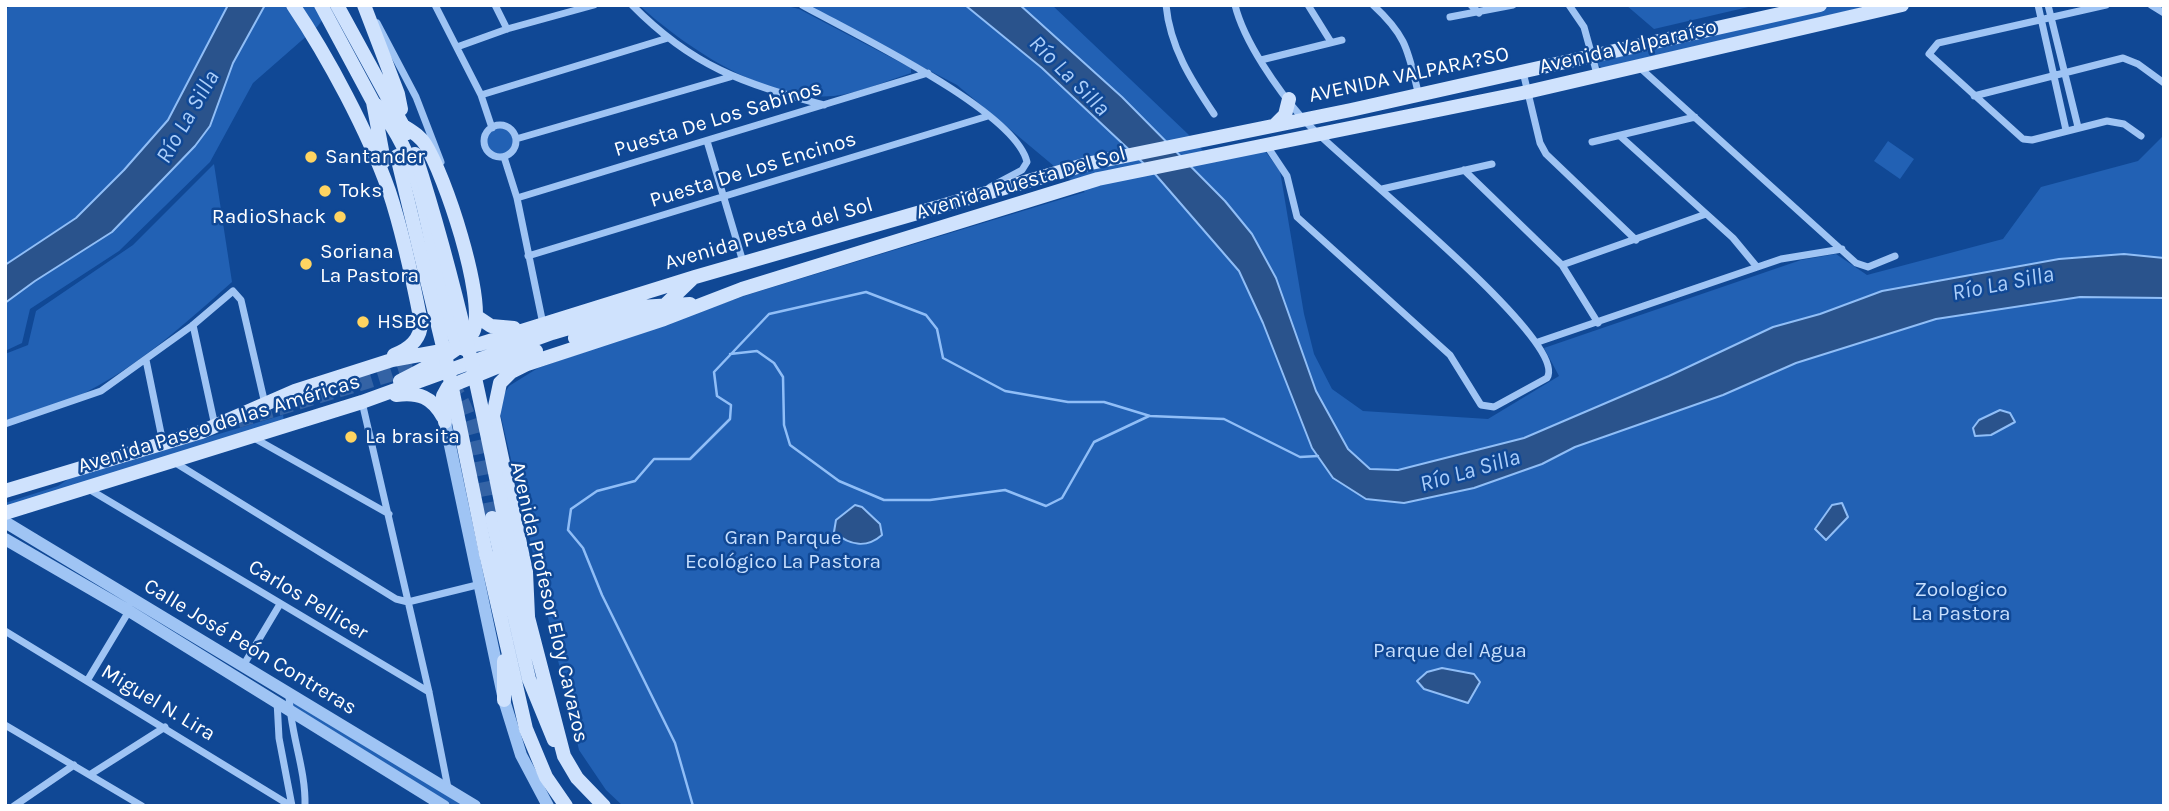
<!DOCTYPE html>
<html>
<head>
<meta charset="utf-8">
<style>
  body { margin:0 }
  #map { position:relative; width:2169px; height:811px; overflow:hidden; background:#104895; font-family:Karla,sans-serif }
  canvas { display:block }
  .frame { position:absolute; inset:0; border:7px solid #fff; pointer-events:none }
</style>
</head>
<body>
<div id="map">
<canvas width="2169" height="811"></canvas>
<div class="frame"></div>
</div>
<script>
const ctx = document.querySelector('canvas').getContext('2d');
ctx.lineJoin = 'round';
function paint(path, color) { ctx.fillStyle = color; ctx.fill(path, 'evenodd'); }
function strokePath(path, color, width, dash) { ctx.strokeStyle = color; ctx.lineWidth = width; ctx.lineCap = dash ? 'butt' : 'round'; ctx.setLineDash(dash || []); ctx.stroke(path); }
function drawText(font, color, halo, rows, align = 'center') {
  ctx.font = font + ' Karla,sans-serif'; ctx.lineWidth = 5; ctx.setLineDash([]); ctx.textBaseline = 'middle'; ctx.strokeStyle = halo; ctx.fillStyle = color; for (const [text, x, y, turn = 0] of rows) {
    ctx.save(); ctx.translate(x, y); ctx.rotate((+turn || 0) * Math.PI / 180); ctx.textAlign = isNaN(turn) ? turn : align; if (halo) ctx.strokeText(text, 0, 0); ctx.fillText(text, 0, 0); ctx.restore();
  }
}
paint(new Path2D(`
  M12,5H334L317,27L253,83L210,162L119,251L30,309L22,343L5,351V10Z
  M639,5H783L799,9L911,68V73C886,81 859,93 834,96C767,102 686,48 639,5Z
  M804,5H1052L1189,135L1212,161L1265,151L1280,171L1304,314L1314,354L1332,389L1363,411L1488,419L1559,376L1544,348L1801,260L1836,254L1867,275L2003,239L2041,187L2138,161L2164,135V806H623L606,790L579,750L498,404L509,386L538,368L747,295L1085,192L957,85Z
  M1626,5H1757L1654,29Z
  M1829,5L1865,7L1602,68L1598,65V62Z
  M487 141a13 13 0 1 1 26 0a13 13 0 1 1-26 0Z
  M1888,141L1914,159L1900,179L1874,161Z
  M214,164L232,282C166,341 95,405 5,420V354L28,345L36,311L133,245Z
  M283,415L284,420L5,509V503L58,486L70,478Z
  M294,699L464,806H454L291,705Z`), '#2261b4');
const water = new Path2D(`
  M228,5H265L233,63L210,126L195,146L112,232L35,281L5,303V265L76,218L124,170L168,120Z
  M965,5H1020L1122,97L1225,201L1252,234L1276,278L1316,391L1348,449L1370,469L1398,470L1524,438L1669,376L1773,327L1820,314L1882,291L2059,259L2124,254L2164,258V298L2080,297L1936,319L1796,363L1723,395L1575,447L1542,464L1474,488L1404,503L1366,499L1333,478L1312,448L1263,323L1239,271L1155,174L1042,68Z
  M2000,410L2010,413L2015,422L1991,435L1975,436L1973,428L1979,420Z
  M1842,503L1848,517L1826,540L1815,529L1832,505Z
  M855,505L862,507L880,524L882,535C866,549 849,545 834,532L836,520Z
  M1442,668L1474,674L1480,682L1468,703L1424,689L1417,681L1427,672Z`);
paint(water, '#2a538c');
strokePath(water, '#90bef7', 2);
strokePath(new Path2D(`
  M730,354L757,351L774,363L783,377L784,425L790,445L839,481L884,500H930L1005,490L1046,506L1062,498L1094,442L1149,416
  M693,806L675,743L602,595L583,548L568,530L571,509L597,491L635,481L654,459H690L730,419L731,405L717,396L714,372L769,314L866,292L926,315L937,329L943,358L1005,391L1068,402H1104L1150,416L1224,419L1300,457L1318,456`), '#90bef7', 2.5);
strokePath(new Path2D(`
  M450,384C476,409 483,482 492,518
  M238,421L403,371L424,370`), '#3463a5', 14, [14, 7]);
strokePath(new Path2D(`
  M435,5L481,95L492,128
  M495,5L507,29
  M632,5C693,67 742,83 824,105
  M802,5C850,32 1015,110 1027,162L1022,170L990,187
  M1166,5C1170,47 1191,80 1214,114
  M1235,5C1244,42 1278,90 1303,119C1333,154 1571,340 1547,378L1494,407L1481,405L1450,355L1297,217L1287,176L1267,146
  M1308,5L1331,42
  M1373,5C1408,37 1408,52 1419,96
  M1471,5L1479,13
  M1569,5L1584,27L1597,74
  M2038,5L2066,130
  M2048,5L2078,127
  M2106,5L1938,43L1929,54L2023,139L2032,140L2107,121L2124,124L2141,136
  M2151,5L2164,13
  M1450,17L1513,5
  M377,23L416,97L441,162
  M457,47L507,29L594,5
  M1261,60L1342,40
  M1638,66L1856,263L1868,267L1895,256
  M1523,72L1540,143L1546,154L1636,240
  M481,95L668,38
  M1974,96L2123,58L2138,64L2164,83
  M484 141a16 16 0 1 1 32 0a16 16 0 1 1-32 0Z
  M1620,136L1733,238L1757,267
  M516,139L730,77
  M707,141L743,262
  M1592,142L1695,117
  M504,157L517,198L543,324
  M1464,170L1562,265L1598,323
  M1382,189L1492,164
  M517,198L928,73
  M528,256L988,116
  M1562,265L1706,214
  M193,325L215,426
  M1538,342L1781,259L1842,249
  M146,360L163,443
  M362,402L429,692L448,788
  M5,424L101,391L193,325L233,291L241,300L265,404
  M254,438L389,514
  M174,462L396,599L408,602L481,584
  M87,488L429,692
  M5,631L291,806
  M243,666L280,604
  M87,681L129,611
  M289,693C289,731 306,767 305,806
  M277,701L279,738L292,806
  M5,725L142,806
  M91,774L165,727
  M14,806L74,765`), '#9fc4f4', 7);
strokePath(new Path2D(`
  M445,422L504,700L521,755L548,806
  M5,522L475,806
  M5,539L129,611L444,806`), '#9fc4f4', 12);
strokePath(new Path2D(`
  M293,5C328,57 368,132 389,191C402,230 413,281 421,322C421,340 409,349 394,355
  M321,5L379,113
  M337,5L407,133
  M364,5L398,94L401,109
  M373,102L384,161
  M375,104C435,171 426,267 458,346L467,350
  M1275,125L1285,115L1289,99
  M476,316L491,326L514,328
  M575,338L650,314L664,306L692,279
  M400,381C416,373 469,347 474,330C485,296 445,175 425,144C420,136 413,132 405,127
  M396,395C419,392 432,397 443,417
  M445,422L443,396L448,387L536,351
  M5,491L201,432L295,391L392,360L480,344L695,277L1091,163L1351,110L1820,5
  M5,513L362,402L552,333L640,307L690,304
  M492,518L529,679L554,740
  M510,548L564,756L577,778L604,806
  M486,554L526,729L546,777L566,806
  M528,616L526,572L493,416L500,383L511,372L527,364L664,319L742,289L1098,179L1527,92L1902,5
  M504,700V661`), '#cfe2fd', 14);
strokePath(new Path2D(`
  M415,154C457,283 484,414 510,548
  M397,156L446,359L486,554`), '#cfe2fd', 14);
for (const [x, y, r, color] of [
  [311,157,7,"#ffd461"],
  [325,191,7,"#ffd461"],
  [340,217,7,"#ffd461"],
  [306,264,7,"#ffd461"],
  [363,322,7,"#ffd461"],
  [351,437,7,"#ffd461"]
]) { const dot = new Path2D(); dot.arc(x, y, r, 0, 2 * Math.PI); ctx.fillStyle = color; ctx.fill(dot); strokePath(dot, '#104895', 2.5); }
drawText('21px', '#fff', '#104895', [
  ["Avenida Valparaíso",1628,47,-13],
  ["AVENIDA VALPARA?SO",1409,75,-12],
  ["Puesta De Los Sabinos",718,119,-17],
  ["Puesta De Los Encinos",753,170,-17],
  ["Avenida Puesta Del Sol",1021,183,-16],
  ["Avenida Puesta del Sol",769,234,-16],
  ["Avenida Paseo de las Américas",219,424,-17],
  ["Carlos Pellicer",308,600,31],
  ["Avenida Profesor Eloy Cavazos",549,602,77],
  ["Calle José Peón Contreras",250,647,31],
  ["Miguel N. Lira",158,703,31]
]);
drawText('21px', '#fff', '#104895', [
  ["Santander",325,157],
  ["Toks",339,191],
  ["RadioShack",326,217,"right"],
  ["Soriana",320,252],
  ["La Pastora",320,276],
  ["HSBC",377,322],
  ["La brasita",365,437]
], 'left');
drawText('21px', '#c7dffe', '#104895', [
  ["Gran Parque",783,538],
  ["Ecológico La Pastora",783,562],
  ["Zoologico",1961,590],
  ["La Pastora",1961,614],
  ["Parque del Agua",1450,651]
]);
drawText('italic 23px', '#abcefa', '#104895', [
  ["Río La Silla",1069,76,45],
  ["Río La Silla",188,117,-60],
  ["Río La Silla",2003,284,-11],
  ["Río La Silla",1470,471,-16]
]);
</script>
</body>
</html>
